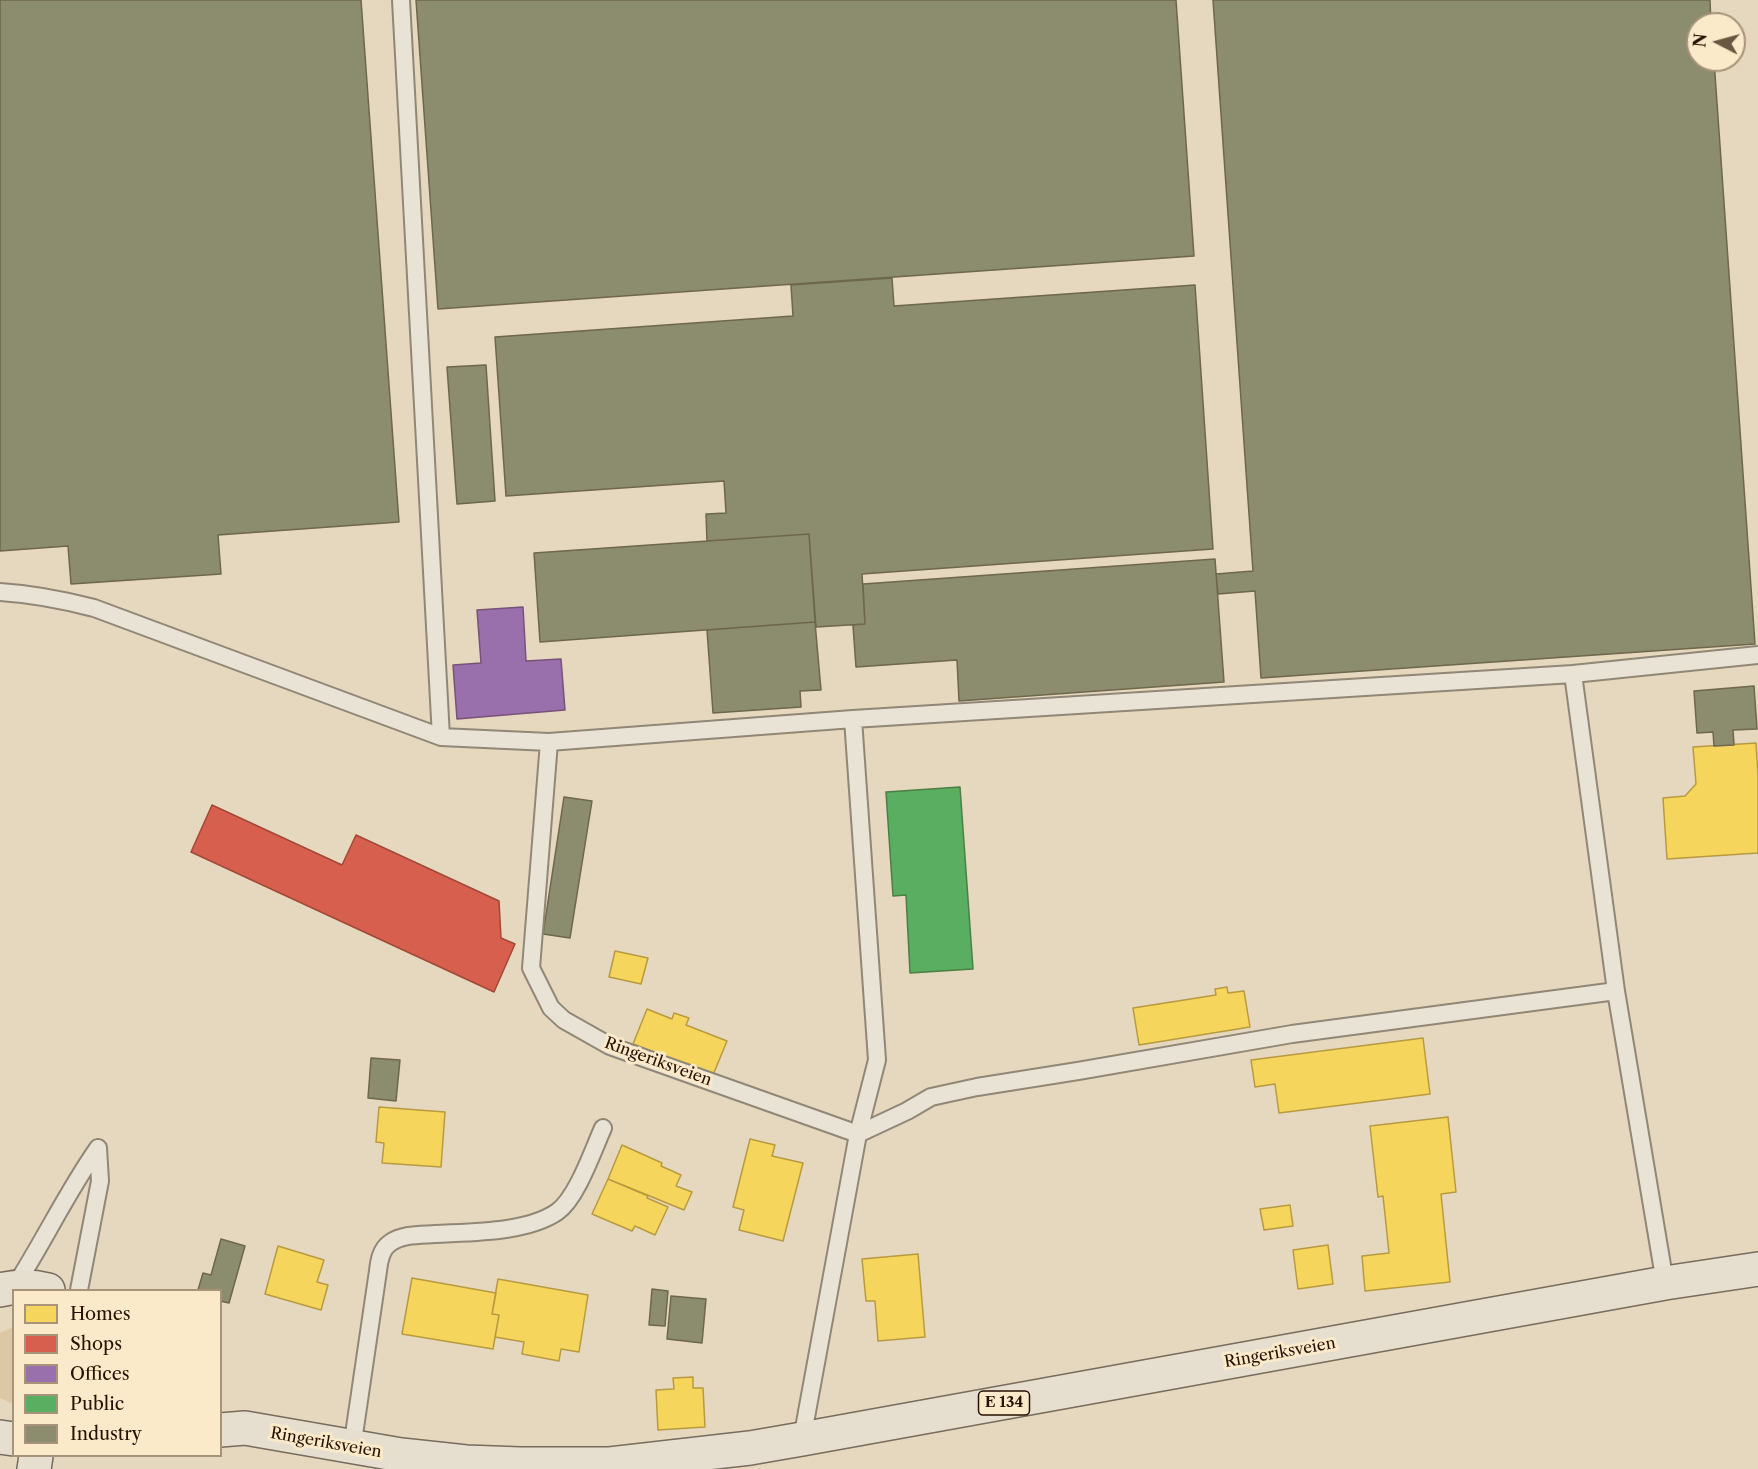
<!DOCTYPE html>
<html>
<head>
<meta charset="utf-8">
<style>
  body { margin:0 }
  #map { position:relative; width:1758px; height:1469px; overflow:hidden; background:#e6d8be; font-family:"Libre Caslon Text",serif }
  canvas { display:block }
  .legend { position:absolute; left:12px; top:1289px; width:210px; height:168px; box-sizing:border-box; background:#faeaca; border:2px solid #a69379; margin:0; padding:8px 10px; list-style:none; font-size:18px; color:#291000 }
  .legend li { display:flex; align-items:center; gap:12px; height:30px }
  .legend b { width:30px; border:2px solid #a69379 }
  .north { position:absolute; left:1686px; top:12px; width:60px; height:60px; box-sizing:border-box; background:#faeaca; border:2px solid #a69379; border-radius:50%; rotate:276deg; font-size:16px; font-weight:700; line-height:24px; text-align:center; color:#291000 }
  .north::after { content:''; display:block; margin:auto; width:21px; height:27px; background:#6b5642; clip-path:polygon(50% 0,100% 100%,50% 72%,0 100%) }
</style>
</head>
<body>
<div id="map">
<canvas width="1758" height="1469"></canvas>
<ul class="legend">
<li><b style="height:16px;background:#f6d55c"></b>Homes</li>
<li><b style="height:16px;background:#d6604d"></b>Shops</li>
<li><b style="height:16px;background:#9970ab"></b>Offices</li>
<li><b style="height:16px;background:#5aae61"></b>Public</li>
<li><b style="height:16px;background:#8c8c6e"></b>Industry</li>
</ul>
<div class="north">N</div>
</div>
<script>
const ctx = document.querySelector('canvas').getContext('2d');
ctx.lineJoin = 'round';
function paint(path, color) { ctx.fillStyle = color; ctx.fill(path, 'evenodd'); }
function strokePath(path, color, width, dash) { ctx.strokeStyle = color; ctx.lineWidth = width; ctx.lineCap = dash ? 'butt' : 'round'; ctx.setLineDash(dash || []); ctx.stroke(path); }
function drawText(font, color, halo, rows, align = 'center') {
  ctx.font = font + ' "Libre Caslon Text",serif'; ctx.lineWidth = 6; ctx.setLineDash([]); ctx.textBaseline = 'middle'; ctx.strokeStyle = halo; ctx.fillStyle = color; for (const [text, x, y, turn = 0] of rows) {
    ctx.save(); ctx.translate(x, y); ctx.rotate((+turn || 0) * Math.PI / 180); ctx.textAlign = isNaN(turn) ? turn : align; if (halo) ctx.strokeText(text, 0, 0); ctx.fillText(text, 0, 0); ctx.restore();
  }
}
paint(new Path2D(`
  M13,1327H14L13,1404L0,1398V1333Z`), '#dcc8a5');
const homes = new Path2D(`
  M1756,743L1758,775V853L1667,859L1663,798L1685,796L1696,784L1693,747Z
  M615,951L648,958L641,984L609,977Z
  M1227,987L1228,993L1244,991L1250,1027L1139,1045L1133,1008L1216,995L1215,989Z
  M647,1009L672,1019L674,1013L689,1018L686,1025L727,1041L713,1075L633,1044Z
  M1423,1038L1430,1094L1279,1113L1275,1084L1255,1087L1251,1060Z
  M379,1107L445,1112L441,1167L382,1163L384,1143L376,1142Z
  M1448,1117L1456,1192L1441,1194L1450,1282L1365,1291L1362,1256L1389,1253L1383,1196L1378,1197L1370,1126Z
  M750,1139L775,1145L772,1156L803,1163L783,1241L739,1230L744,1210L733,1207Z
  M622,1145L662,1163L661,1166L681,1175L676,1186L692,1192L684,1210L608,1179Z
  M608,1179L648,1196L647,1198L668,1207L655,1235L635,1226L632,1231L592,1214Z
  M1290,1205L1293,1226L1264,1230L1260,1209Z
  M1328,1245L1333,1284L1298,1289L1293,1250Z
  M278,1246L324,1260L317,1282L328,1285L321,1310L265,1294Z
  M918,1254L925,1337L878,1341L875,1301H866L862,1259Z
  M412,1278L496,1293L492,1314L499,1315L493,1349L402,1334Z
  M498,1279L588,1295L579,1352L561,1349L559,1361L522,1354L524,1342L495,1337L499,1315L492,1314Z
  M693,1377V1388H703L705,1427L658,1430L656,1390L674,1389L673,1378Z`);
paint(homes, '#f6d55c');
strokePath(homes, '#b89a40', 1.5);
const shops = new Path2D(`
  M212,805L342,865L356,835L499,901L501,938L515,944L494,992L191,852Z`);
paint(shops, '#d6604d');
strokePath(shops, '#a24836', 1.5);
const offices = new Path2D(`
  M523,607L526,661L561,659L565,710L457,719L453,665L481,663L477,610Z`);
paint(offices, '#9970ab');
strokePath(offices, '#775378', 1.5);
const public = new Path2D(`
  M960,787L973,969L910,973L906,895L893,896L886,792Z`);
paint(public, '#5aae61');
strokePath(public, '#4b7f44', 1.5);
const industry = new Path2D(`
  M0,0H361L399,522L218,535L221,574L71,584L68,546L0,551Z
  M416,0H1176L1194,256L438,309Z
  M1213,0H1710L1711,24H1698V60H1714L1755,644L1261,678L1255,591L1218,594L1216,574L1253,571Z
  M892,278L894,306L1195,285L1213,549L862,574L865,624L816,627L809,534L707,541L706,514L726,513L724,481L506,496L495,337L793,316L791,285Z
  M486,365L495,501L457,504L447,367Z
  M809,534L815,622L540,642L534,553Z
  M1215,559L1224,682L959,701L957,660L856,667L853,626V625L865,624L863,584Z
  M815,622L821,690L800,691L801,707L713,713L707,630Z
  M1754,686L1757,729L1733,730L1734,745L1714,746L1713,732L1697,733L1694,691Z
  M564,797L592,801L570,938L543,934Z
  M371,1058L400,1060L396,1101L368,1098Z
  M221,1239L245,1246L229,1303L220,1301V1290H198L203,1273L211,1275Z
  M652,1289L668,1291L665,1326L649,1325Z
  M671,1296L706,1299L702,1343L667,1339Z`);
paint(industry, '#8c8c6e');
strokePath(industry, '#6e674d', 1.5);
const lane = new Path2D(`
  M401,0L441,737
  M0,592C32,594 63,600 94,608L441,737L549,742L853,719L1573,674L1758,655
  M1573,674L1616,991L1665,1283
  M549,742L531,968L551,1008L564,1020L610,1046L858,1134L907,1111L931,1097L977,1087L1078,1071L1292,1034L1616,991
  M15,1286C44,1241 67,1192 98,1148
  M79,1290L100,1181L98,1148
  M802,1439L858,1134L877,1060L853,719
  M352,1448L378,1271C379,1261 381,1249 390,1243C402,1234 420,1235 435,1234C471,1232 526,1233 557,1212C577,1198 593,1150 603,1128`);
const highway = new Path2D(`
  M0,1290C17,1286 32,1286 48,1290
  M220,1430L245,1428L401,1455L466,1462L520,1464H610L750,1448L802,1439L1665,1283L1758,1269
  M0,1437L14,1439
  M34,1469L36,1456`);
strokePath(lane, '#918776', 20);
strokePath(highway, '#776c5d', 36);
strokePath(lane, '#e9e3d6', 16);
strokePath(highway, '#e6dece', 33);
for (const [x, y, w] of [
  [1004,1403,51]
]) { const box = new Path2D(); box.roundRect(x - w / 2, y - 12, w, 24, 4.5); ctx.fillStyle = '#faeaca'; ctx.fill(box); strokePath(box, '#291000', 1.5); }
drawText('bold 15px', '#291000', null, [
  ["E 134",1004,1403]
]);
drawText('16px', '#291000', '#faeaca', [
  ["Ringeriksveien",658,1062,20],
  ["Ringeriksveien",1280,1353,-10],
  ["Ringeriksveien",326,1443,10]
]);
</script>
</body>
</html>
